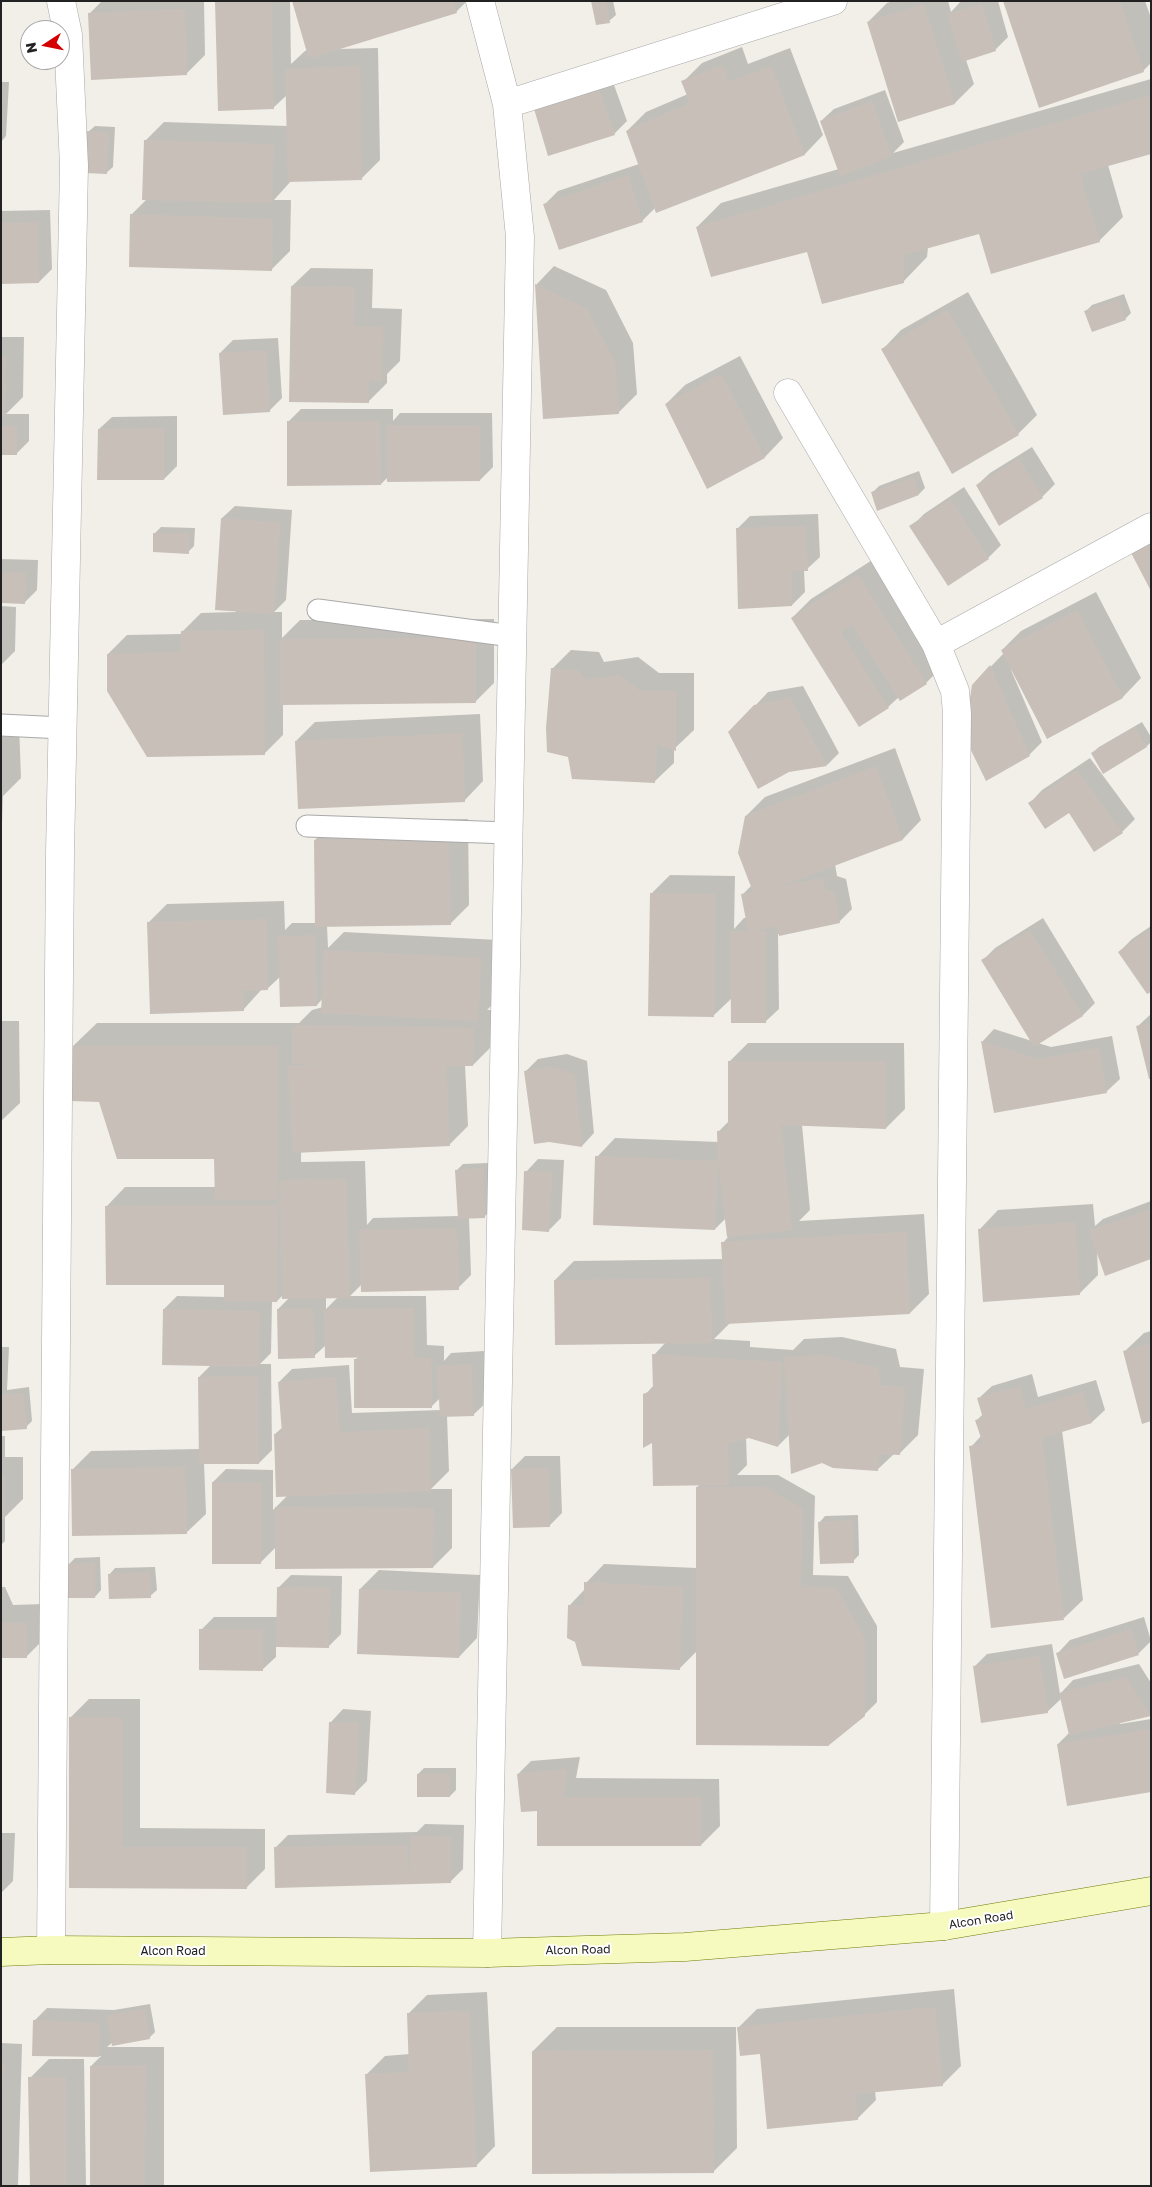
<!DOCTYPE html>
<html>
<head>
<meta charset="utf-8">
<style>
  body { margin:0 }
  #map { position:relative; width:1152px; height:2187px; overflow:hidden; background:#f2efe9; font-family:"Golos Text",sans-serif }
  canvas { display:block }
  .frame { position:absolute; inset:0; border:2px solid #222; pointer-events:none }
  .north { position:absolute; left:20px; top:20px; width:50px; height:50px; box-sizing:border-box; background:#fff; border:1px solid #a7a7a7; border-radius:50%; rotate:259deg; font-size:14px; font-weight:700; line-height:20px; text-align:center; color:#222 }
  .north::after { content:''; display:block; margin:auto; width:18px; height:22px; background:#d40000; clip-path:polygon(50% 0,100% 100%,50% 72%,0 100%) }
</style>
</head>
<body>
<div id="map">
<canvas width="1152" height="2187"></canvas>
<div class="frame"></div>
<div class="north">N</div>
</div>
<script>
const ctx = document.querySelector('canvas').getContext('2d');
ctx.lineJoin = 'round';
function paint(path, color) { ctx.fillStyle = color; ctx.fill(path, 'evenodd'); }
function strokePath(path, color, width, dash) { ctx.strokeStyle = color; ctx.lineWidth = width; ctx.lineCap = dash ? 'butt' : 'round'; ctx.setLineDash(dash || []); ctx.stroke(path); }
function drawText(font, color, halo, rows, align = 'center') {
  ctx.font = font + ' "Golos Text",sans-serif'; ctx.lineWidth = 4; ctx.setLineDash([]); ctx.textBaseline = 'middle'; ctx.strokeStyle = halo; ctx.fillStyle = color; for (const [text, x, y, turn = 0] of rows) {
    ctx.save(); ctx.translate(x, y); ctx.rotate((+turn || 0) * Math.PI / 180); ctx.textAlign = isNaN(turn) ? turn : align; if (halo) ctx.strokeText(text, 0, 0); ctx.fillText(text, 0, 0); ctx.restore();
  }
}
paint(new Path2D(`
  M102,1H204L205,55L186,74L89,14Z
  M217,1H290L291,64L305,51L308,50L293,1H467L456,12L338,49L378,48L380,160L361,179L291,181L274,200H291L290,251L271,270L131,215L147,199L145,141L164,122L287,126V95L273,108Z
  M592,1H613L616,15L609,21Z
  M893,1H948L951,12L961,1H998L1008,37L995,50L966,60L974,84L955,103L899,121L868,22L887,3Z
  M1004,1H1145L1151,18V63L1143,71Z
  M742,47L748,64L790,48L823,135L805,154L655,208L642,221L545,204L558,191L639,164L627,131L646,112L688,94L683,82L702,63Z
  M609,71L627,121L614,134L549,154Z
  M1151,79V152L1108,165L1123,217L1099,241L980,232L928,247L927,257L903,282L807,251L697,227L721,203L839,169L821,121L834,109L885,90L904,142L893,153Z
  M1,82H9L6,136L1,142Z
  M95,126L115,127L113,167L106,173L88,132Z
  M50,210L52,269L39,282L1,283V211Z
  M554,266L606,290L633,343L637,394L618,413L536,285Z
  M311,268L373,269L372,308L402,309L400,361L387,374V383L368,402L292,286Z
  M968,292L1037,415L1018,434L883,349L901,330Z
  M1124,294L1131,313L1125,319L1086,311L1092,305Z
  M1,337H24L23,397L6,414H29V441L16,454H1Z
  M278,338L282,398L269,411L220,353L233,340Z
  M740,356L783,438L765,457L708,488L666,404L685,385Z
  M301,409H393V421L400,413H492L493,467L480,480L388,477L381,484L288,422Z
  M177,416V466L164,479L99,429L112,417Z
  M1032,447L1055,484L1042,497L1000,524L977,485L990,473Z
  M919,471L925,488L919,494L878,509L873,492L879,486Z
  M964,487L1001,545L988,558L948,584L911,527L924,514Z
  M235,506L292,510L286,600L274,612H282V638L300,620L494,619V683L475,702L283,703V735L264,754L108,654L127,635L182,634V632L201,613L236,612L222,518Z
  M818,514L820,557L807,569L804,570L805,592L792,605L737,529L750,516Z
  M161,527L195,528L194,546L188,552L155,533Z
  M877,557L945,664L926,683L899,697L888,707L792,618L811,599Z
  M1,559L38,560L37,590L24,603L1,602Z
  M1096,592L1141,678L1123,697L1047,737L1012,670H1011L1042,742L1029,755L973,685L1004,653L1002,650L1021,631Z
  M1,606L16,607L15,651L1,665Z
  M571,650L599,652L604,662L638,657L659,673H694V730L674,749V763L655,781L552,669Z
  M803,686L839,753L827,765L755,706L768,692Z
  M480,714L483,781L465,800L296,741L315,722Z
  M1142,722L1151,737V742L1147,746L1092,753L1099,747Z
  M19,724L21,778L3,796L1,850V725Z
  M895,748L921,820L903,839L835,864L837,876L846,879L852,909L839,922L778,934L779,1009L766,1021L732,998L713,1016L652,893L670,875L735,876L734,929L744,918H747L743,894L752,885L746,816L765,797Z
  M1090,758L1135,819L1122,832L1094,851L1069,812L1030,803L1042,790Z
  M468,819L469,905L450,924L327,926L328,948L344,932L499,940L496,1001L487,1010H492V1046L473,1065H465L468,1126L449,1145L301,1151V1162L365,1161L367,1225L373,1218L459,1216L457,1170L463,1164L488,1163L490,1211L484,1217H469L471,1275L458,1288L362,1284L350,1296H426L427,1345L444,1346V1361L451,1353L484,1351L487,1402L474,1414L447,1416L449,1471L431,1489H452V1548L433,1567L276,1547L261,1562L213,1482L226,1469L273,1470V1510L288,1495L275,1434L283,1427L279,1382L292,1369L349,1365L352,1413L441,1410L440,1398L431,1407L355,1360L359,1356L326,1345L314,1356L278,1309L289,1298L283,1295L277,1301H272L271,1353L260,1364H271L272,1450L259,1463H204L206,1514L187,1532L72,1470L91,1451L200,1449L199,1377L212,1364L164,1309L177,1296L225,1297V1284L107,1206L125,1187H216V1158L100,1100L72,1047L97,1023H299L312,1010L323,1007V998L317,1005L281,976L267,989H262L243,1010L148,923L167,904L284,901L285,930L292,923H316L315,840L334,821ZM326,1297H338L326,1309Z
  M1043,918L1095,1003L1083,1015L1038,1043L1051,1047L1112,1036L1120,1079L1107,1091L995,1111L982,1042L994,1029L1032,1041L983,960L995,948Z
  M1151,926V990L1119,952L1132,939Z
  M1151,1014V1078L1138,1026Z
  M1,1021H19L20,1103L1,1121Z
  M748,1043H904L905,1109L886,1128L802,1125L810,1210L799,1221L924,1214L929,1294L910,1313L730,1323L714,1339L750,1341V1347L793,1350L804,1339L842,1337L896,1349L900,1367L924,1369L918,1435L899,1454H894L877,1470L790,1434L778,1446L746,1437L747,1465L737,1475H778L815,1496L813,1575L848,1576L877,1626V1702L864,1715L697,1651L679,1669L569,1606L585,1589L586,1583L604,1564L697,1568V1487L700,1484L653,1440L645,1395L654,1385V1355L666,1342L555,1280L574,1261L724,1259L723,1243L728,1237L726,1218L715,1229L597,1157L615,1138L719,1142L718,1132L730,1120L729,1062Z
  M567,1054L587,1061L594,1133L582,1146L549,1141L526,1071L538,1059Z
  M538,1159L564,1160L561,1218L548,1231L526,1172Z
  M1151,1201V1257L1097,1251L1098,1275L1079,1294L980,1229L998,1210L1093,1204L1095,1226L1103,1219Z
  M1151,1331V1420L1125,1351L1144,1333Z
  M1,1347H9L7,1390L29,1387L32,1421L26,1427L1,1430Z
  M1032,1374L1038,1397L1096,1380L1105,1410L1092,1422L1062,1430L1083,1600L1064,1618L971,1447L981,1436L977,1420L983,1414L979,1398L992,1386Z
  M1,1436H5V1457H23V1499L5,1517V1541L1,1545Z
  M525,1456H560L562,1513L549,1526L512,1469Z
  M858,1515L859,1555L853,1561L819,1523L825,1516Z
  M100,1557L101,1590L95,1597L69,1564L75,1558Z
  M155,1567L157,1590L150,1596L109,1575L115,1568Z
  M379,1570L480,1575L477,1638L459,1657L360,1589Z
  M291,1575L342,1576L341,1634L328,1647L276,1646V1657L263,1669L201,1630L214,1617H278V1588Z
  M1,1587H5L13,1605L45,1604V1638L26,1657H1Z
  M1144,1617L1151,1641L1139,1653H1058L1070,1640Z
  M1052,1644L1060,1694L1073,1680L1139,1664L1151,1683V1714L1119,1722L1120,1724L1151,1719V1791L1058,1744L1070,1732L1062,1698L1047,1712L974,1667L987,1654Z
  M89,1699H140V1828L265,1829V1869L246,1888L70,1887V1718Z
  M343,1709L371,1711L367,1781L354,1794L331,1722Z
  M580,1757L576,1778L719,1779L720,1826L701,1845L538,1810L518,1774L531,1761Z
  M424,1768H456V1790L450,1796L418,1774Z
  M425,1824L464,1825L463,1869L450,1882L276,1887L275,1848L288,1835L417,1832Z
  M1,1833H15L13,1881L1,1893Z
  M954,1989L961,2066L942,2085L875,2091L876,2100L857,2119L761,2052L737,2029L757,2009Z
  M487,1992L495,2146L477,2165L366,2075L385,2056L410,2054L408,2014L427,1995Z
  M150,2004L155,2032L149,2038L113,2042L107,2047H164V2186H91V2066L101,2056L33,2054L34,2021L47,2008L114,2010Z
  M557,2027H736L737,2148L713,2172L533,2051Z
  M1,2043L22,2044L18,2186H1Z
  M49,2059H84L86,2186H31L30,2078Z
  M589,2185V2186H534Z`), '#0003');
paint(new Path2D(`
  M215,1H271L274,109L218,111Z
  M292,1H453L457,13L311,58L308,56Z
  M591,1H606L610,23L596,25Z
  M1003,1H1120L1144,72L1039,108Z
  M924,4L955,104L898,122L867,22Z
  M982,4L996,51L962,62L947,14Z
  M185,9L187,75L91,80L88,13Z
  M723,65L729,82L771,66L805,155L656,213L626,131L690,103L681,81Z
  M360,66L362,180L288,182L285,69Z
  M597,83L615,135L548,156L532,102Z
  M1151,95V154L1080,174L1100,242L991,274L979,234L904,255V283L822,304L807,252L711,277L696,227Z
  M872,101L892,156L840,176L820,121Z
  M87,131L109,132L107,174L85,173Z
  M144,140L274,144L272,203L142,200Z
  M628,175L643,222L559,250L543,204Z
  M130,214L273,219L272,271L129,267Z
  M38,222L39,283L1,284V223Z
  M535,284L587,309L615,362L619,414L543,419Z
  M291,286L355,287L354,326L383,327L382,381L369,380V403L289,402Z
  M1118,299L1126,320L1092,332L1084,311Z
  M948,310L1019,435L952,474L881,349Z
  M266,350L270,412L223,415L219,353Z
  M1,356H6L5,417H1Z
  M721,374L765,458L707,489L665,404Z
  M287,421H380L381,485L287,486Z
  M386,425L480,426V481L387,482Z
  M1,426H17V455H1Z
  M164,428V480H97L98,429Z
  M1019,459L1043,498L999,526L976,485Z
  M913,477L919,495L877,511L871,492Z
  M951,499L989,559L948,586L909,526Z
  M221,518L280,523L274,614L215,610Z
  M805,526L808,571H791L792,606L738,609L736,528Z
  M153,533H189V554L153,552Z
  M1151,543V591L1129,549Z
  M1,572L26,573L25,604L1,603Z
  M858,575L927,684L900,701L852,625L841,633L889,708L859,727L791,618Z
  M1077,610L1123,698L1047,739L1001,650Z
  M264,630L265,755L147,757L107,691V654L180,652L181,631Z
  M476,638V703L280,705V639Z
  M990,665L1030,756L986,781L964,736L972,685Z
  M551,668L580,671L585,680L619,675L640,691H676V751L657,744L655,783L572,779L568,757L547,752L546,728Z
  M790,698L827,766L789,772L758,789L728,732L754,705Z
  M1135,727L1147,747L1103,774L1091,753Z
  M462,733L465,802L298,809L295,741Z
  M876,766L903,840L781,886L822,878L825,888L834,892L840,923L779,936L777,926L755,931H766V1023H731L730,931H748L741,894L753,892L738,853L745,816Z
  M1077,770L1123,833L1094,852L1069,813L1045,829L1028,803Z
  M449,837L451,925L315,927L314,840Z
  M650,893L716,894L714,1017L648,1016Z
  M266,919L268,990L243,991L244,1011L150,1014L147,922Z
  M1151,929V992L1147,994L1118,952Z
  M1030,930L1083,1016L1034,1047L981,960Z
  M315,935L317,1006L280,1007L278,936Z
  M324,950L481,958L478,1021L321,1013Z
  M1151,1023V1079H1149L1136,1026Z
  M298,1025L474,1028L473,1066H446L450,1146L293,1153L288,1066L323,1064H292V1028Z
  M981,1041L1038,1059L1099,1048L1107,1093L994,1113Z
  M71,1046H278L277,1200H215L214,1159H117L99,1102L71,1101Z
  M728,1061H886V1129L781,1125L792,1230L727,1237L718,1161L717,1131L728,1130Z
  M553,1067L575,1074L582,1147L549,1142L534,1144L524,1071Z
  M595,1156L718,1161L715,1230L593,1225Z
  M482,1168L485,1218L458,1219L455,1170Z
  M524,1171L552,1172L549,1232L522,1230Z
  M346,1179L350,1298L282,1299L279,1180Z
  M277,1205V1302H224V1285H106L105,1206Z
  M1151,1209V1259L1105,1276L1089,1231Z
  M1075,1222L1080,1295L983,1302L978,1229Z
  M457,1228L459,1290L361,1292L359,1230Z
  M906,1232L910,1314L726,1324L721,1242Z
  M710,1278L712,1343L555,1345L554,1280Z
  M313,1308L315,1358L278,1359L277,1309Z
  M414,1308V1357L431,1359L432,1408H354V1359L391,1357L325,1358L324,1309Z
  M163,1309L260,1311L259,1367L162,1365Z
  M1151,1344V1421L1142,1424L1123,1351Z
  M652,1354L782,1362L778,1447L749,1438L728,1444L729,1485L653,1486L652,1443L643,1448V1394L653,1390Z
  M822,1355L878,1368L881,1385L905,1388L900,1455L879,1454L878,1471L833,1468L822,1463L791,1474L784,1357Z
  M471,1364L474,1416L440,1417L437,1366Z
  M258,1376L259,1464H199L198,1377Z
  M336,1377L340,1432L429,1428L431,1491L276,1497L274,1434H282L278,1382Z
  M1020,1386L1026,1409L1083,1392L1092,1423L1042,1438L1064,1620L991,1628L969,1446L983,1444L975,1420L983,1418L977,1398Z
  M23,1393L27,1429L1,1431V1395Z
  M185,1467L187,1534L72,1536L71,1469Z
  M548,1468L550,1527L513,1528L511,1469Z
  M1,1476H5L4,1519H1Z
  M212,1482H261V1564H212Z
  M696,1487H765L803,1509L801,1587L836,1588L865,1639V1716L828,1746L696,1745Z
  M275,1507L434,1508L433,1568L275,1569Z
  M852,1520L854,1563L820,1564L818,1522Z
  M95,1563V1598H68V1564Z
  M150,1572L151,1598L109,1599L108,1574Z
  M584,1582L683,1587L680,1670L582,1666L575,1642L567,1638L568,1605L584,1606Z
  M277,1587L330,1588L329,1648L276,1647Z
  M359,1589L461,1593L459,1658L357,1654Z
  M1,1623H26L27,1658H1Z
  M199,1629H263V1671L199,1670Z
  M1131,1629L1139,1655L1064,1679L1056,1653Z
  M1040,1656L1048,1713L981,1723L973,1666Z
  M1126,1677L1151,1716L1069,1735L1059,1693Z
  M69,1717L122,1718V1847H247V1889L69,1888Z
  M329,1722L359,1723L355,1795L326,1793Z
  M1150,1729L1151,1792L1067,1806L1057,1744Z
  M567,1769L563,1797H701V1846H537V1811L521,1812L517,1774Z
  M417,1774H450V1797H417Z
  M411,1836L451,1837V1883L275,1888L274,1847L407,1845L410,1881Z
  M935,2007L943,2086L855,2094L858,2120L767,2129L760,2054L740,2056L737,2027Z
  M145,2009L150,2039L112,2046L107,2015Z
  M469,2011L477,2167L370,2172L365,2074L409,2072L407,2013Z
  M33,2020L100,2023L99,2057L32,2056Z
  M713,2050L714,2173L532,2174V2051Z
  M1,2062H4L3,2087H1Z
  M146,2065L145,2186H90V2066Z
  M28,2077H66L67,2186H30Z`), '#c7bfb8');
const lane = new Path2D(`
  M318,610L512,636
  M1,725L63,728
  M307,826L509,833`);
const street = new Path2D(`
  M480,1L507,104L520,237L487,1953
  M507,104L833,1
  M788,393L936,644L955,691L957,713L944,1926
  M936,644L1151,527
  M51,1950L60,853L74,166L68,35L61,1`);
const secondary = new Path2D(`
  M1,1952L51,1950L487,1953L685,1947L944,1926L1151,1891`);
strokePath(lane, '#a9a9a9', 23);
strokePath(street, '#a9a9a9', 29);
strokePath(secondary, '#707d05', 29);
strokePath(lane, '#fff', 21);
strokePath(street, '#fff', 28);
strokePath(secondary, '#f7fabf', 28);
drawText('12px', '#222', '#fff', [
  ["Alcon Road",981,1920,-9],
  ["Alcon Road",578,1950,-1],
  ["Alcon Road",173,1951]
]);
</script>
</body>
</html>
